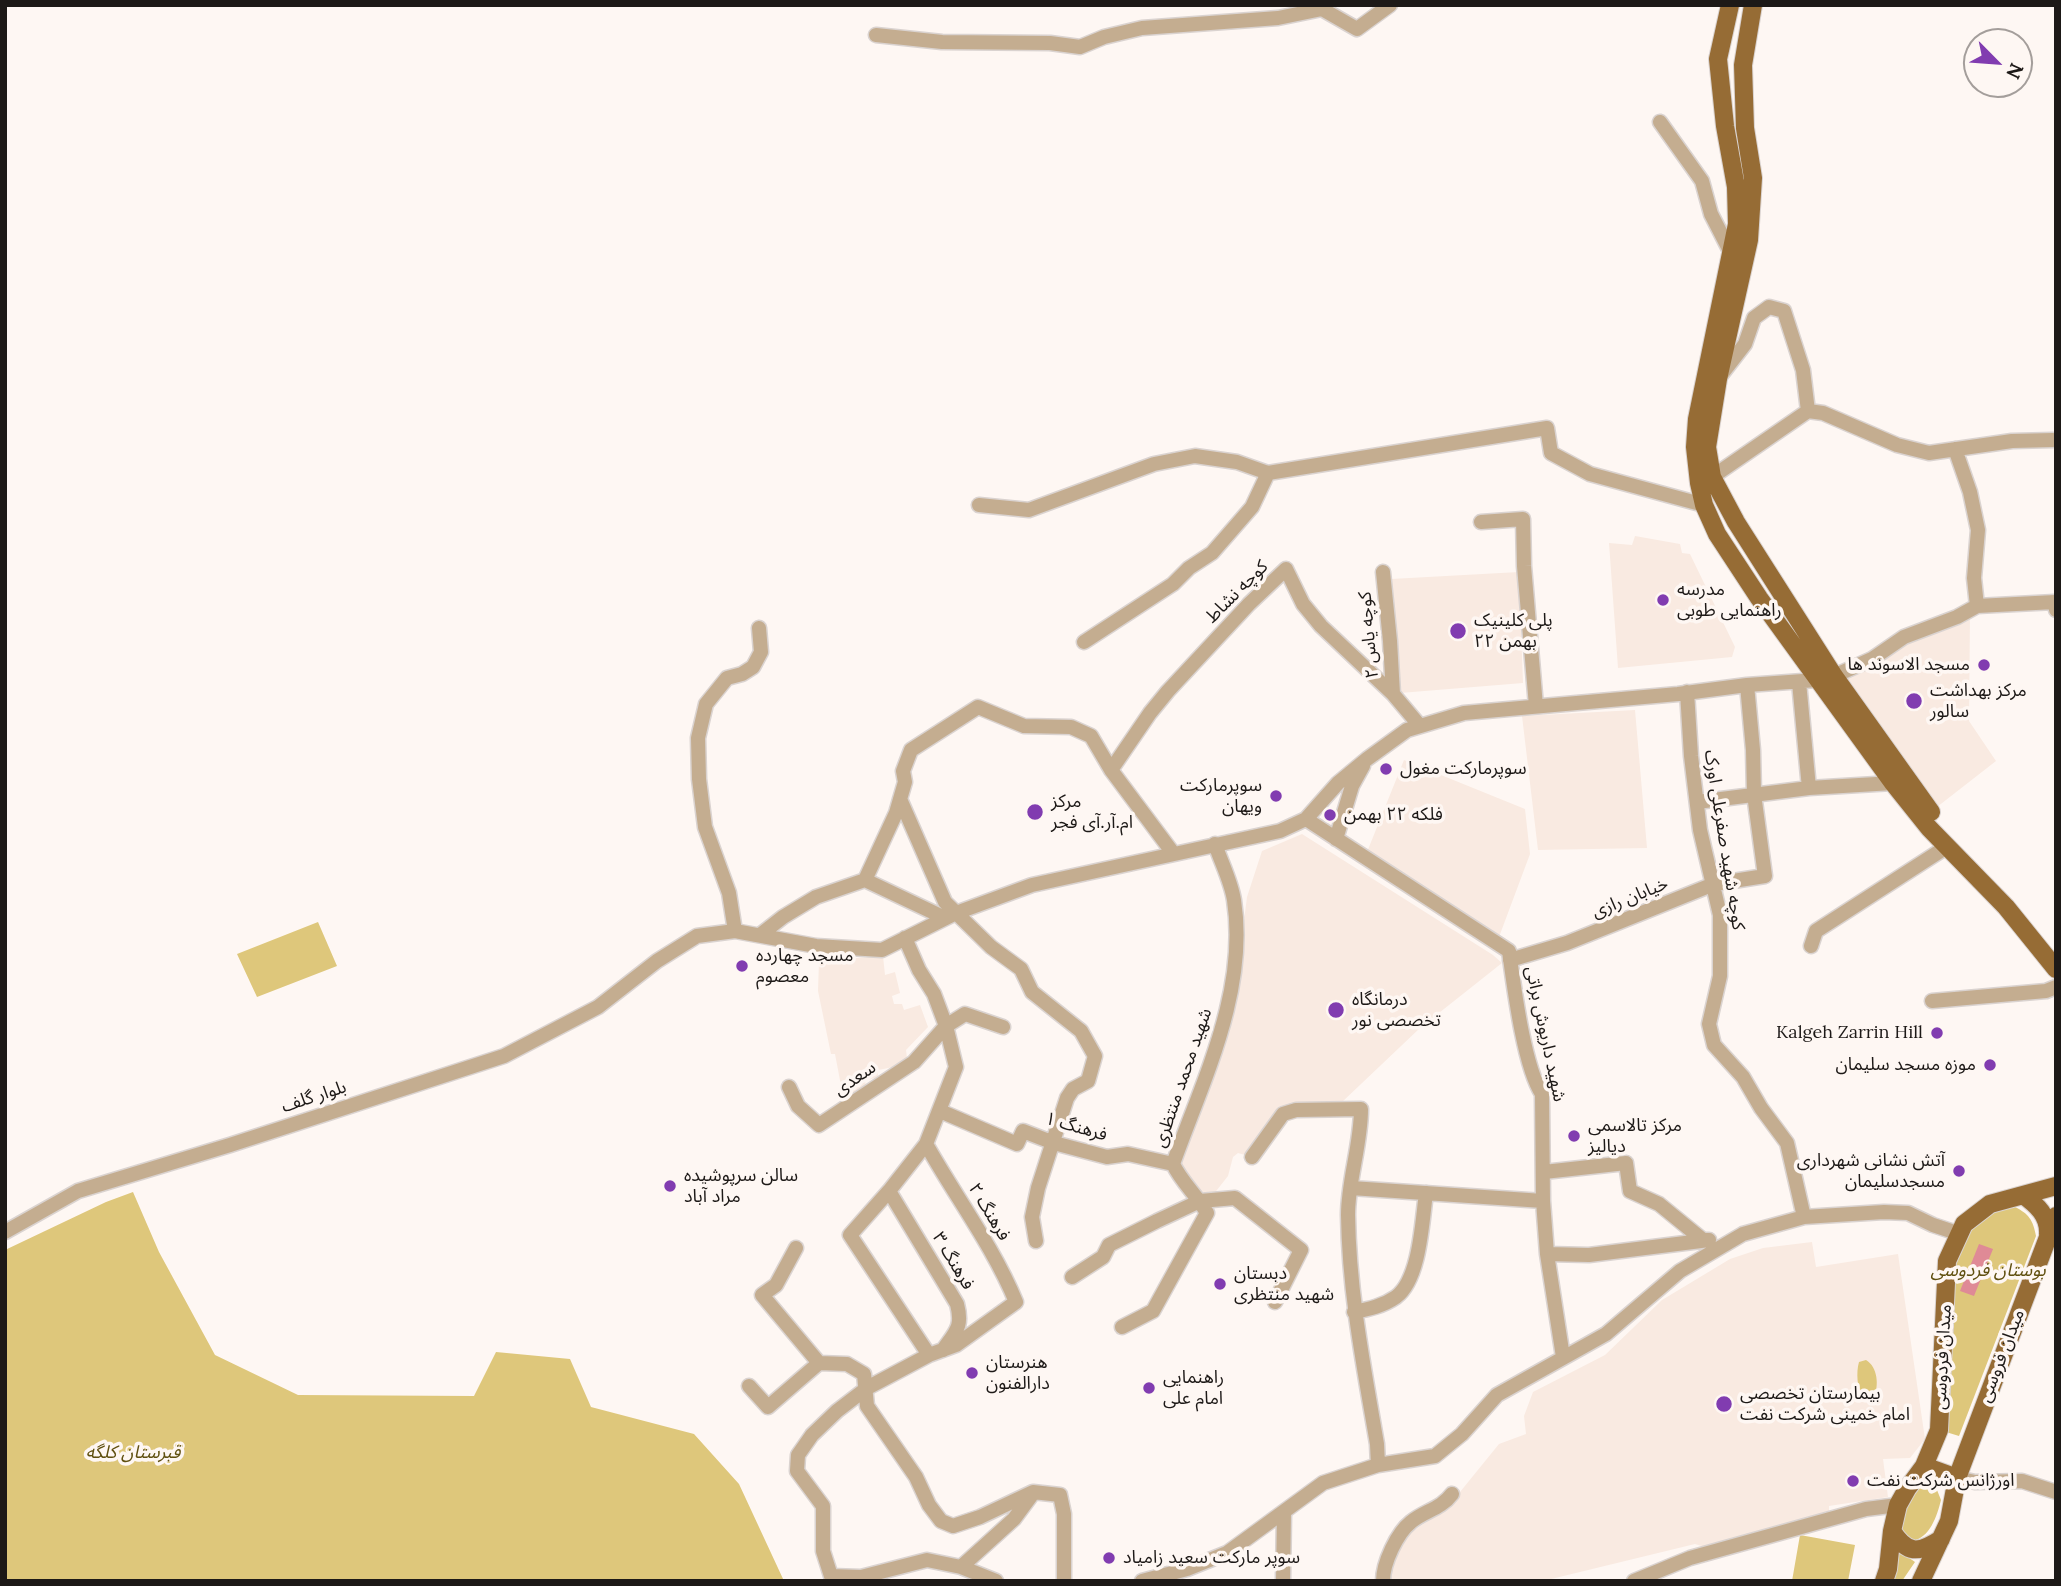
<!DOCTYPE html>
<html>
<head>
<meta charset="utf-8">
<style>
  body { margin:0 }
  #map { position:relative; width:2061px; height:1586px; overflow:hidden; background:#fef7f3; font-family:Lora,serif }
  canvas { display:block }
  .frame { position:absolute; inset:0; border:7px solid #1d1917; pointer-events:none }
  .north { position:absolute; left:1963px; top:28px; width:70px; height:70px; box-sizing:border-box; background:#fef7f3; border:2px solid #a49e9b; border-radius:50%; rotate:115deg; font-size:19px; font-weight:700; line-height:28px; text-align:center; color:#1d1917 }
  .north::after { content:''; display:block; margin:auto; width:24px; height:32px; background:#813cb0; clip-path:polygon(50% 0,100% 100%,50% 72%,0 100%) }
</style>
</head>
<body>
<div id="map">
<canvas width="2061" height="1586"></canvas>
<div class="frame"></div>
<div class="north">N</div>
</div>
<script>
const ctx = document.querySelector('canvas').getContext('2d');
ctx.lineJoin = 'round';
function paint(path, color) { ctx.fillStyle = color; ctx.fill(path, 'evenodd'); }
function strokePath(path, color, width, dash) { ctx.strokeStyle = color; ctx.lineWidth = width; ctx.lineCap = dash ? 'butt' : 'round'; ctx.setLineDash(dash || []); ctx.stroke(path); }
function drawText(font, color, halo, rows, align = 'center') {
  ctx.font = font + ' Lora,"Noto Sans Arabic",serif'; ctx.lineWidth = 7; ctx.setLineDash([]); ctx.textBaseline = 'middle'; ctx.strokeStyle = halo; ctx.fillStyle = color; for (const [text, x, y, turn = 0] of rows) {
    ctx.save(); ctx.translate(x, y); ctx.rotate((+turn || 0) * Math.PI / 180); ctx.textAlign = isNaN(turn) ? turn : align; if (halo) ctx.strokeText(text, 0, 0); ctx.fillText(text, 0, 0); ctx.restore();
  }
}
paint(new Path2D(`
  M1635,536L1680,544L1682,553L1690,554L1735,647L1732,657L1618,668L1609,543L1632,545Z
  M1519,572L1523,683L1400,693L1391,579Z
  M1970,614L1969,721L1996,761L1937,807L1845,681L1903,642Z
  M1635,710L1647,848L1538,850L1522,716Z
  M1404,760L1525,809L1530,854L1499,937L1367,852Z
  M1302,834L1493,955L1502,963L1420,1028L1341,1103L1280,1106L1245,1155L1238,1153L1233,1157L1228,1176L1213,1195L1194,1189L1180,1165L1235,992L1247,897L1262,851Z
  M883,956L885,975L895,972L900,993L892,996L894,1004H902L904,1010L920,1005L928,1027L906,1050L907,1058L904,1065L878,1070V1077L865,1081L867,1090L843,1096L835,1054H831L818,991L819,961Z
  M1812,1242L1816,1267L1898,1254L1925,1439L1910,1458L1883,1459L1888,1497L1829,1506V1518L1708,1548L1695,1544L1543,1581H1388L1396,1553L1410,1533L1447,1508L1499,1444L1526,1434L1524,1416L1533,1392L1605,1355L1662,1300L1730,1259L1763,1248Z`), '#f9eae1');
paint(new Path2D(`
  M318,922L337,966L257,997L237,954Z
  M133,1192L159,1252L215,1355L298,1395L474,1396L496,1352L570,1359L591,1407L694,1434L739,1484L784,1581H5V1250L106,1202Z
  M2015,1207C2029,1214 2033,1220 2036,1236L1959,1436L1946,1432L1955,1263L1971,1229L1992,1210Z
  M1866,1360C1878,1367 1879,1386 1874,1397L1863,1398C1857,1389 1856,1372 1859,1362Z
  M1923,1485L1937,1490L1941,1500C1937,1516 1930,1538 1912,1541L1900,1534L1899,1520L1917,1487Z
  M1800,1535L1855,1545L1848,1581H1792Z
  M1895,1553L1905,1555L1915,1562L1902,1581H1892Z`), '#dec77b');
paint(new Path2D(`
  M1979,1244L1993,1249L1974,1296L1960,1291Z`), '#df8a96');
const minor = new Path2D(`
  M876,35L942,42L1050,43L1080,47L1104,37L1142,28L1278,18L1322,9L1357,29L1390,5
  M1660,122L1702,181L1711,214L1731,253
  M1721,375L1745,344L1754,318L1769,307L1784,311L1803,370L1808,411
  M1955,449L1970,492L1978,530L1974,578L1977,606
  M1712,477L1808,411L1823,413L1897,445L1929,453L2012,441L2053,440
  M979,505L1029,510L1154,464L1195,456L1237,462L1268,473L1547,428L1551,453L1590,474L1704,505
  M1481,522L1523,519L1524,566L1536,706
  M1383,572L1390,641L1393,694
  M1084,642L1173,584L1189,568L1212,553L1252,507L1268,473
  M1799,682L1809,788
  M1687,692L1691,756L1700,830L1720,915V976L1709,1024L1714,1045L1743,1077L1761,1108L1787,1143L1804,1217
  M1111,770L1150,713L1168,691L1249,604L1286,569L1303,604L1321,626L1393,694L1420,726
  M900,799L945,902L991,947L1021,969L1032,992L1081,1031L1095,1056L1088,1081L1073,1089L1067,1098L1038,1188L1032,1217L1036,1241
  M1697,802L1809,788L1893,783
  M1306,819L1509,951C1514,987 1524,1067 1542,1094L1543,1201L1547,1254L1563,1357
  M1336,839L1352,786L1363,766
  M865,880L896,813L905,782L903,771L911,750L978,707L1024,726L1071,727L1091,736L1111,770L1173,853
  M735,931L729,893L705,827L699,779L698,738L706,704L727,678L742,674L753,667L761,652L759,628
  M760,935L783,917L816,897L865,880L945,918
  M905,938L919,970L934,994L946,1026L956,1067L926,1144L889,1191L850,1235L929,1355
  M1811,946L1816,931L1948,846
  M1510,960L1567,943L1714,884L1765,876L1754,794L1753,750L1747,685
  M1932,1001L2046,991L2056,987
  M789,1087L798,1106L819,1125L914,1062L946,1026L965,1014L1003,1027
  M940,1111L1017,1144L1023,1131L1054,1143L1107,1157L1128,1154L1173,1164
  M926,1144C955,1196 993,1246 1016,1302L956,1345L929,1355L867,1388L837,1411L812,1435L798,1455L797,1471L823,1506V1551L831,1576L861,1577L927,1560L961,1567L996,1581
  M1252,1157L1283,1114L1296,1110L1361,1109C1361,1145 1348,1180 1348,1215C1349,1293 1364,1368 1377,1444L1378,1465
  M1544,1172L1626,1163L1630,1191L1659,1204L1703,1240H1709
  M1351,1188L1543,1201
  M889,1191L957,1304C963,1327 956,1331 943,1350
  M5,1232L78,1191L230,1145L504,1056L598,1007L657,961L697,936L735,931L816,946L882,950L956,913L1032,885L1280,831L1306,819L1338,783L1367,759L1407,730L1464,713L1678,694L1747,685L1817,680L1834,676L1872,659L1904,637L1957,617L1977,606L2055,602L2056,610
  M796,1248L776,1285L762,1295L819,1363
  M1547,1254L1589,1255L1709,1240
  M1072,1277L1103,1257L1109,1245L1157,1221L1200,1201L1235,1198L1301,1250L1275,1302
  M1354,1312C1369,1309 1383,1306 1396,1297C1420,1279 1422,1222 1426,1193
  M1122,1327L1153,1311L1207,1213C1197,1195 1182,1183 1173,1164C1203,1080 1248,991 1234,900C1231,881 1221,862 1215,844
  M749,1386L768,1407L819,1363L847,1364L864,1374L867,1406L916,1477L929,1505L941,1521L953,1526L980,1517L1033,1492L1060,1495L1064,1514V1581
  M1957,1478L1975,1482L2022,1481L2056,1492
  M961,1567L1014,1519L1031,1496
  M1142,1581L1187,1569L1227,1553L1323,1483L1378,1465L1435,1456L1462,1434L1497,1395L1606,1334L1680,1271L1743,1234L1804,1217L1884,1212L1908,1213L1933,1225L1960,1234
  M1283,1581L1284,1512
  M1383,1581C1383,1563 1397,1533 1411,1522C1424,1511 1441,1509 1452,1494
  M1634,1581L1690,1558L1866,1509L1898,1505`);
const major = new Path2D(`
  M1730,5L1718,59L1725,126L1736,187L1737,224L1697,419L1695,447L1699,483L1704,505L1717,534L1759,598L1893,783L1929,828L2006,907L2056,969
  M1753,5L1743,65L1745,128L1753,178L1749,240L1718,379L1707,447L1712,477L1736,522L1834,676L1931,812
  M2023,1195C2037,1205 2049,1216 2048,1234
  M1924,1466L1957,1478
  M1892,1531C1907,1554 1918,1554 1941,1539
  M1884,1581L1888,1569L1892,1531L1898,1505L1907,1489L1924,1466L1939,1430L1947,1261L1964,1224L1990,1204L2056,1186
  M1921,1581L1949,1521L1957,1478L2056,1216`);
strokePath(minor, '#dad3d0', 17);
strokePath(major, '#dad3d0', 20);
strokePath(minor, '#c4ad90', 14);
strokePath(major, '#966c35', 18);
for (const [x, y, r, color] of [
  [1663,600,7,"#813cb0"],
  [1458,631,9,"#813cb0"],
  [1984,665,7,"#813cb0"],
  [1914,701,9,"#813cb0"],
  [1386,769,7,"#813cb0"],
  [1276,796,7,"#813cb0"],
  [1035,812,9,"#813cb0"],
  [1330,815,7,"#813cb0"],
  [742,966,7,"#813cb0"],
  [1336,1010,9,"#813cb0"],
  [1937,1033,7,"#813cb0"],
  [1990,1065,7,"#813cb0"],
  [1574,1136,7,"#813cb0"],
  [1959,1171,7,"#813cb0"],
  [670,1186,7,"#813cb0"],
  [1220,1284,7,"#813cb0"],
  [972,1373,7,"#813cb0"],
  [1149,1388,7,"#813cb0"],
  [1724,1404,9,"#813cb0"],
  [1853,1481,7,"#813cb0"],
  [1109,1558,7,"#813cb0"]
]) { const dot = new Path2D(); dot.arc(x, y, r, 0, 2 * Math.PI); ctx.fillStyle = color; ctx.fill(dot); strokePath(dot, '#fef7f3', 2.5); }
drawText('18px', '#1d1917', '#fef7f3', [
  ["مدرسه",1677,590],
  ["راهنمایی طوبی",1677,611],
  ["پلی کلینیک",1474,621],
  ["۲۲ بهمن",1474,642],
  ["مسجد الاسوند ها",1970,665,"right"],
  ["مرکز بهداشت",1930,691],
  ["سالور",1930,712],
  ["سوپرمارکت مغول",1400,769],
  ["سوپرمارکت",1262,786,"right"],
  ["ویهان",1262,807,"right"],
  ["مرکز",1051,802],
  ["ام.آر.آی فجر",1051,823],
  ["فلکه ۲۲ بهمن",1344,815],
  ["مسجد چهارده",756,956],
  ["معصوم",756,977],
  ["درمانگاه",1352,1000],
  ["تخصصی نور",1352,1021],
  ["Kalgeh Zarrin Hill",1923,1033,"right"],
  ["موزه مسجد سلیمان",1976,1065,"right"],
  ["مرکز تالاسمی",1588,1126],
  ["دیالیز",1588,1147],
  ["آتش نشانی شهرداری",1945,1161,"right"],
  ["مسجدسلیمان",1945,1182,"right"],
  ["سالن سرپوشیده",684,1176],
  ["مراد آباد",684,1197],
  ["دبستان",1234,1274],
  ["شهید منتظری",1234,1295],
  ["هنرستان",986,1363],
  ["دارالفنون",986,1384],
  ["راهنمایی",1163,1378],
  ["امام علی",1163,1399],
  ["بیمارستان تخصصی",1740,1394],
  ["امام خمینی شرکت نفت",1740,1415],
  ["اورژانس شرکت نفت",1867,1481],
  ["سوپر مارکت سعید زامیاد",1123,1558]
], 'left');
drawText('18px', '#1d1917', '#fef7f3', [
  ["کوچه نشاط",1237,592,-45],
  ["کوچه یاس ۲",1369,635,-95],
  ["کوچه شهید صفرعلی اورک",1724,840,81],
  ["خیابان رازی",1630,898,-22],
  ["شهید داریوش براتی",1545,1034,78],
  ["شهید محمد منتظری",1183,1078,-71],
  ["سعدی",855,1079,-35],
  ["بلوار گلف",314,1097,-18],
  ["فرهنگ ۱",1076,1127,16],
  ["فرهنگ ۲",989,1212,59],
  ["فرهنگ ۳",953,1261,59],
  ["میدان فروسی",2002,1356,-69],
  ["میدان فردوسی",1943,1357,-87]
]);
drawText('italic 18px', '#605010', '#fef7f3', [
  ["بوستان فردوسی",1988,1271],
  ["قبرستان کلگه",133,1453]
]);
</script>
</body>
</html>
